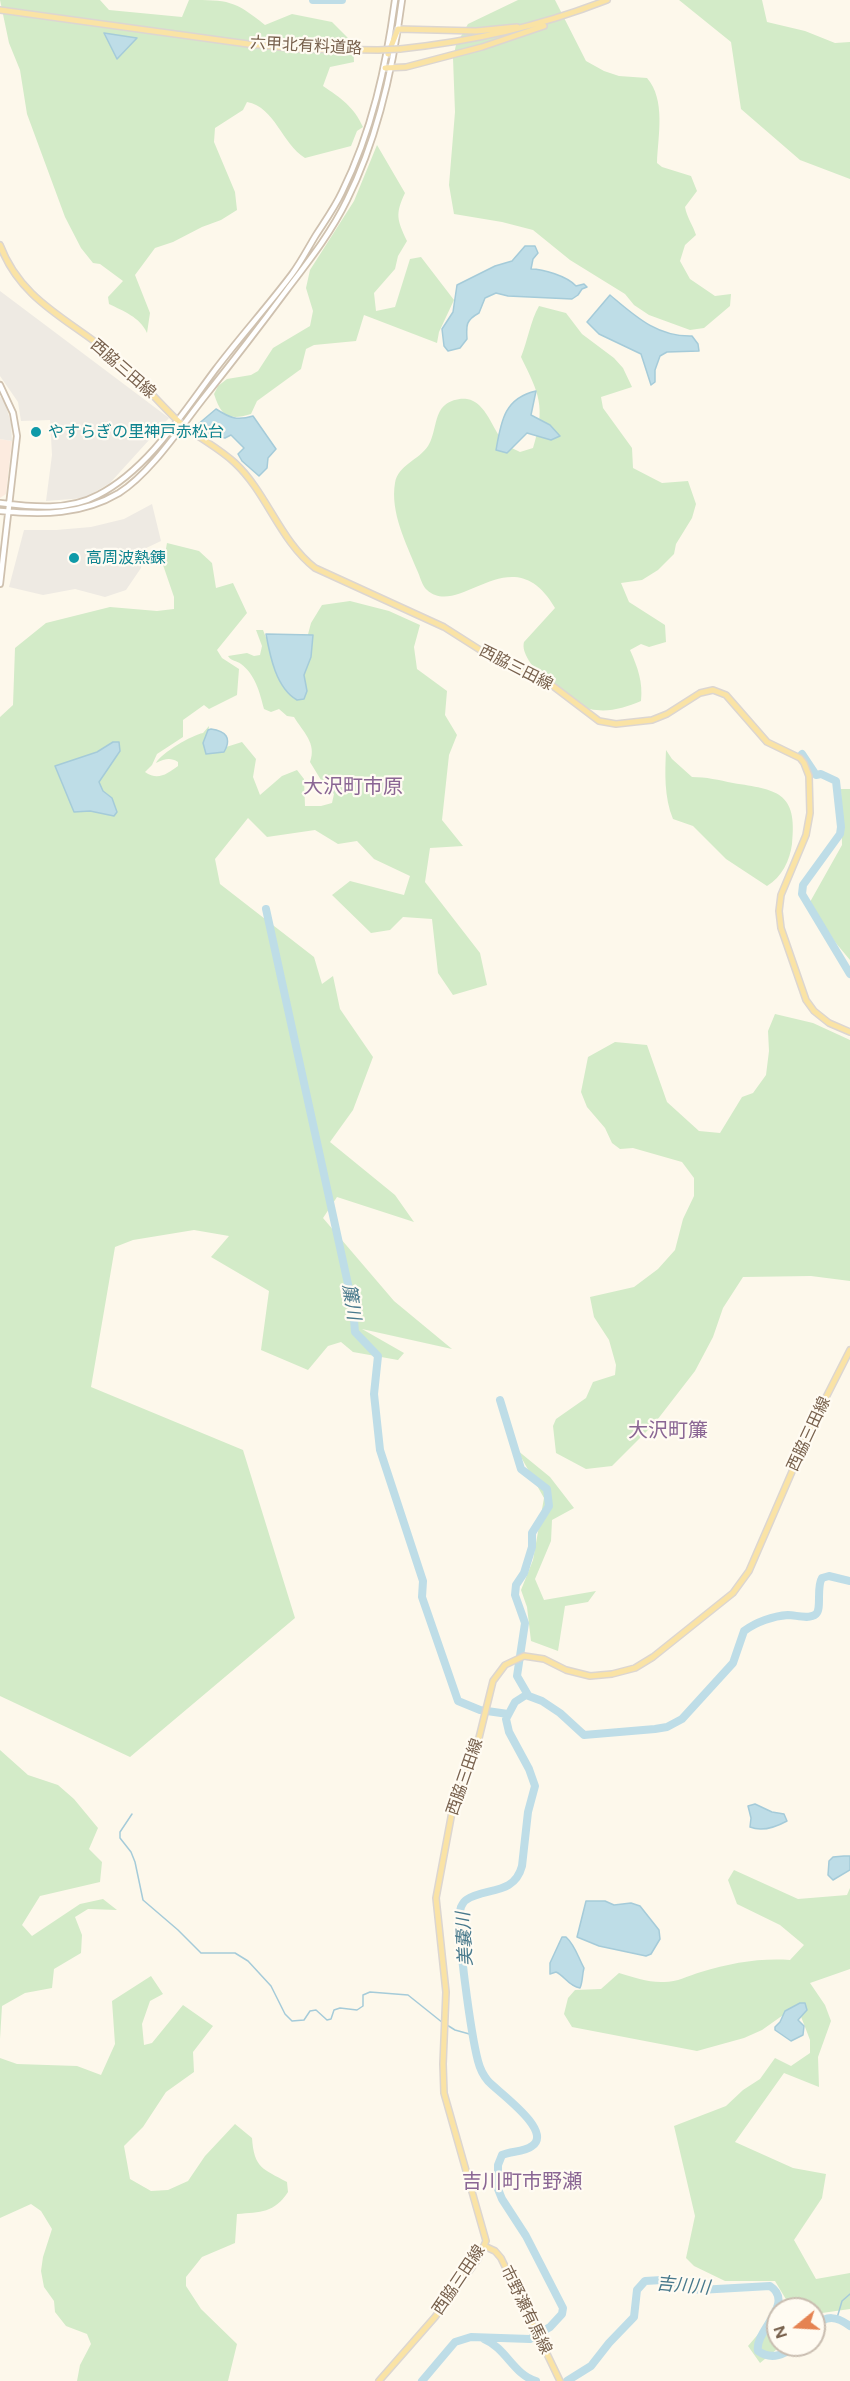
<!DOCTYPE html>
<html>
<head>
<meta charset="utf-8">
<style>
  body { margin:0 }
  #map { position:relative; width:850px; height:2381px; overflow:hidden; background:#fdf8eb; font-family:Figtree,sans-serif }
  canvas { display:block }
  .north { position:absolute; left:766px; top:2297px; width:60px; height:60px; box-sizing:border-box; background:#fffbf2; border:2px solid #c9bdb0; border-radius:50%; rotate:252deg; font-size:16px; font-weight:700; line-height:24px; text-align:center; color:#78614d }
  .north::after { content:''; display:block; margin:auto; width:21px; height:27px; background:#e58352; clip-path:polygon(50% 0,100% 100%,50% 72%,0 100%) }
</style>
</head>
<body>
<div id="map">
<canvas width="850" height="2381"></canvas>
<div class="north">N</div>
</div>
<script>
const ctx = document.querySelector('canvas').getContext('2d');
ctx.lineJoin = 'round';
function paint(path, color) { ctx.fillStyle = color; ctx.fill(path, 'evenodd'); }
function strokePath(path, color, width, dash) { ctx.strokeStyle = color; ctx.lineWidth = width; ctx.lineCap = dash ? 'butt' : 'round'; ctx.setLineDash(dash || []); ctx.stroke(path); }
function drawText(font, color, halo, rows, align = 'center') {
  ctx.font = font + ' Figtree,"Noto Sans JP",sans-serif'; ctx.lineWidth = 4.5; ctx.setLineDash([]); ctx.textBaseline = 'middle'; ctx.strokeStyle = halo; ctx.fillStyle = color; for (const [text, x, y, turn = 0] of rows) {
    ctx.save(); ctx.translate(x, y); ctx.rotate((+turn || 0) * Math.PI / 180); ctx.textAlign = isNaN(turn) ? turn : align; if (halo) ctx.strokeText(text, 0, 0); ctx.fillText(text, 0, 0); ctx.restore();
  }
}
paint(new Path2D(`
  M0,439L12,441L6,494L0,498Z`), '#fcebdf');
paint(new Path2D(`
  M0,291L169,418L110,483L85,498L46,501L52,455L50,420L21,421L18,402L0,376Z
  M0,396L5,403L11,423L12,441L0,439Z
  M152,504L161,541L142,550L141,568L126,590L105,597L75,589L43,595L9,587L24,530H56L91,527L124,519Z`), '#eeeae3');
paint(new Path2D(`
  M0,0H100L109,10L182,17L189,0C228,0 234,0 265,25L292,14L332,22L353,43L354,62L330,67L323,86C341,98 354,107 363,127L357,131L351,146L305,158C282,144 275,107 247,102L243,110L215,128L214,142L235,192L237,210L221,220L202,227L173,242L155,248L135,275L150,313L147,333C140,317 123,311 109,304L108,297L123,281L100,264L93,263L81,248L65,217L27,114L20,70L9,43Z
  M518,0H555L586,61L604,71L619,76L647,78C666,100 658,135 657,163L662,167L691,176L697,191L685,207C687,218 693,225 696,235L685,245L680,261L690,279L715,296L731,294L730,306L704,328L690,330L649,315L634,305L625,294L570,260L533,230L502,222L454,214L449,185L455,112L453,58L456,45L468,24Z
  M679,0H762L767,22L805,31L835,43L850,42V179L800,160L741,109L731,42Z
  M377,145L405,193C395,214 397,220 407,241L398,256L395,269L374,293L376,311L395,307L410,259L421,257L454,300L439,332L437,343L364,315L356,341L314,345L306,349L301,369L257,401L251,414C228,421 221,416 214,394L218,386L227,379L251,375L258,371L273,348L310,326L313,311L306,288L310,270L354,201Z
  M539,306L566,313L582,334L614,358L623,368L632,387L601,397L603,408L632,448L633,468L662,483L688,481L696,504L692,518L676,544L674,554L658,570L642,580L621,583L629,602L665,625L666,642L649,647L641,644L630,650C638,668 643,682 641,701C624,708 608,713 590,709C570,704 518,663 524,642L555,608C512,534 460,620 427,590C422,586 420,576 417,570C406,543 390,512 395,483C398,465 419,460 428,446C436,434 434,414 445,405C451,400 460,398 467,399C486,402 493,430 504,443C508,447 515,449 520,452L533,448C546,406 539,394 521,357C528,340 530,322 539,306Z
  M167,543L199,551L212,563L216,588L233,583L247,613L217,650L222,658L239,669L237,695L209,709L204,705L183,720V737L157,754L152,765L145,772C158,781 167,774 178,766V762C170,757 165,759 156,763C161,753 192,735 203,733L209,726L207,749L223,748L242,742L256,759L253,777L260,795L282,776L297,770L304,779L305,806H321L332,803L334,794L321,780L310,762C317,743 303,732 294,717L287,716L279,709L271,712L264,709C260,693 255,674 241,664C236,660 232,662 228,656L247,653L254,656L260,655L262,646L256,630H263L285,686L302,657L311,623L322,605L350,601L389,611L420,625L414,647L417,669L447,691L445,715L457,735L449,755L442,820L463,846L430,848L425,882L480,953L487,985L453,995L438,973L432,919L403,917L390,930L371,933L332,895L350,881L404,895L410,876L374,859L357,841L338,844L315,830L267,837L248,818L215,859L220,884L314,957L322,984L333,976L340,1009L373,1057L353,1110L330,1142L395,1195L414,1222L337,1197L323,1218L394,1301L452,1349L362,1329L404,1353L398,1360L353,1352L341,1342L328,1346L308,1370L261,1350L269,1291L211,1257L229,1236L194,1230L133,1240L115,1247L91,1387L243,1450L295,1618L130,1757L0,1696V717L13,705L15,648L46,623L110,607L157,611L174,609V597L163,565Z
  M666,750L672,759L692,777C706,777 719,780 733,783C776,790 798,791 792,844C790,860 782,877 767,886L726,859L693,826L673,819C664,797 665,773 666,750Z
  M841,789H850V960L835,942L810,902L842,845Z
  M775,1014L813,1023L850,1040V1281L811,1276L743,1277L723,1308L713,1337L695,1371L654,1424L612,1466L586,1469L556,1453L553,1426L556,1419L586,1398L593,1382L615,1375L616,1365L609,1340L594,1317L590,1297L634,1287L658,1269L675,1250L683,1219L694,1196V1178L682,1162L633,1148L620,1149L612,1143L605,1128L587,1107L581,1092L588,1057L615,1042L647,1045L667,1102L699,1131L720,1133L742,1097L753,1093L766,1075L769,1051L768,1031Z
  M517,1450L550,1477L574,1508L552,1520L551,1541L535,1579L544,1600L596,1591L588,1602L565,1606L558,1651L531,1641L527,1607L521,1590L533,1560L544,1498Z
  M0,1750L28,1775L58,1785L74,1799L98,1828L89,1849L102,1862L100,1882L40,1896L22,1925L32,1936L80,1904L103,1899L117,1910L88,1909L75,1917L82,1935L81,1953L54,1969L52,1988L25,1993L2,2006L0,2039Z
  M734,1870L798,1899L847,1895L850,1888V1969L810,1983L825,2005L831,2021L818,2057L819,2087L784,2073L735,2142L793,2168L826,2174L822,2198L794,2240L816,2279L850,2273V2309L822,2313L814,2320V2309H780L787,2301L775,2281H725L694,2266L686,2258L695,2216L674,2126L726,2106L743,2090L760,2079L775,2058L791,2066L810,2053V2040L800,2014L786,2013L762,2030L744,2038L697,2051L572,2027L564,2014L568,1998L575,1990L601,1989L619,1973C632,1977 647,1982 661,1982C676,1983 687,1976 701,1972C731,1963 759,1958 790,1960L804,1945L780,1925L737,1904L728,1880Z
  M151,1976L163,1994L150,2001L142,2024L144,2045L152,2043L183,2005L213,2026L193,2052L194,2072L166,2092L143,2127L124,2146L130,2179L151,2191L168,2190L188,2181L205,2156L235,2124L252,2138C254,2168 263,2169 287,2182L288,2192C274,2213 261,2212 237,2214L235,2243L202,2257L186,2277V2286L201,2309L237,2344L228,2381H77L80,2365L91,2344L87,2334L66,2326L55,2312L54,2301L44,2287L41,2271L43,2257L52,2229L41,2211L31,2204L0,2218V2058L17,2064L77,2066L101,2075L115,2044L112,2001Z
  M778,2311V2345H782L760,2363L748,2346Z`), '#d3ebc8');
const water = new Path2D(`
  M104,33L137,38L117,59Z
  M525,246H535L538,253L533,259L531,269C543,269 567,276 576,286L584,284L587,287L582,289L578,295L572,299L508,296L496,293L485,298L479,313C466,320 466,325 467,339L460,348L448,351L444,346L442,329L453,312L457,285L495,266L512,261Z
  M610,295C635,316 657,337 692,336L698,344L699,351L667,352L660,356L655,370V382L651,385L641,354L599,334L587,322Z
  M536,391L531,415L550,425L560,436L551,440L527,433L507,453L496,450C501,422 504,398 536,391Z
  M216,409C230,418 237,421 253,416L276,449L268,458L267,468L259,476L242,461L238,454L244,448L231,435L225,438L207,434L196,426Z
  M266,634L313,635L311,657L304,675L307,691L304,699L297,700C276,688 270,656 266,634Z
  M211,729C226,731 232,738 224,752L206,754L203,743L208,730Z
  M113,742H119L120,751L99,782L103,791L112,798L117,812L114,816L90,811L74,812L55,766L97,752Z
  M755,1804L772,1812L784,1814L787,1821C776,1827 762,1832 750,1827L751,1818L748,1806Z
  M844,1856H850V1870L833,1880L828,1875L829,1861L833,1857Z
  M586,1901H605L614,1905L631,1903L640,1906L659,1930L660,1939L651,1954L646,1956L599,1946L577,1937Z
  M562,1937H566C575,1945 578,1957 584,1968C582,1975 583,1981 580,1988C568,1986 565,1976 556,1972L550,1974V1963Z
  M800,2003H805L807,2010L798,2020L804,2026L803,2035L791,2041L775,2030V2027L780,2022L785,2011Z`);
paint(water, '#bedde7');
strokePath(water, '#a5cbd9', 1.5);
strokePath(new Path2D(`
  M132,1814L120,1832V1838L131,1852L135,1862L143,1900L178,1930L201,1953H235L248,1961L271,1986L285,2014L292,2021L304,2020L310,2011L316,2010L327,2020L331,2019L334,2010L340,2008L357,2010L363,2006V1995L370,1992L408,1995L443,2023
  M447,2025L455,2030L473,2035
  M837,2318L842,2301L850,2294`), '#a5cbd9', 1.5);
strokePath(new Path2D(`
  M313,0H342
  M802,754L816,775L821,774L836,781L841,827L840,834L803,885L802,894L850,974
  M266,909L353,1307L355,1332L378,1356L374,1394L380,1450L423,1581L422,1597L458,1701L480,1710L508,1714
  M500,1400L521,1469L547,1489L549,1506L532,1533V1547L524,1573L516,1585L515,1595L525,1623L517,1676L528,1695
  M814,2326C827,2315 836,2316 850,2326
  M484,2339C506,2348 514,2375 536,2381
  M422,2381L455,2342L471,2337L530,2339L550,2327L562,2314L563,2308L526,2236L502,2199L498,2189V2165L502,2155C511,2151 524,2152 532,2146C554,2131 498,2092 488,2081C483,2075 480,2069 478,2061C472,2038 455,1926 461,1907C462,1905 464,1901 466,1900C485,1887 514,1896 522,1866L528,1812L535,1786L529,1769L509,1732L506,1719L515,1702L526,1695L542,1701L560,1713L584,1735L655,1729L667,1727L682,1719L733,1663L744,1631C756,1622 773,1616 788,1615C796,1615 809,1620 816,1614C822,1609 816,1587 822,1578L829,1576L850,1581
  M567,2381L591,2366L609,2343L634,2317L637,2290L645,2281L662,2280L699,2290L770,2286C796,2303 754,2331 758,2351C772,2361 785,2354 798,2345`), '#bedde7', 8);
const minor = new Path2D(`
  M0,385L13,413L17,436L0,584
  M0,503C32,507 69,511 98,495C147,470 183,413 215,370C240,337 268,306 292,274C301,262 308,248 316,235C325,221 335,207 342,192C372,131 386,67 395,0
  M0,511C42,515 82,515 119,493C151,473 182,425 206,395C233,361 260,326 286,291C308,262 331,233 347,200C378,138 393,69 402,0`);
const major = new Path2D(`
  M0,10L248,44L300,49L378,50
  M400,49C473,41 538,27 607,0
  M388,54L398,29L476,31L517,27
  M385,68L406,67L482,47L544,26
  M0,245C21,301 69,319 112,355C135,374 154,398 176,419C194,436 217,446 235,463C267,493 280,541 315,568L444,627L499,662L545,680L599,721L616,724L652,720L667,714L700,693L713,690L726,695L767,742L800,758L804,763L809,776L810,813L806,835L781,895L779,911L781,928L806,1000L814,1011L829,1023L850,1032
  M484,2246L495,2251L501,2258L560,2381
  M379,2381L435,2317L478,2259L486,2241L444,2093L443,2064L446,1992L436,1898L452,1812L476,1750L493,1681L505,1665L524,1656L544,1659L566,1670L590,1676L612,1674L635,1668L653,1657L733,1593L749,1571L813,1423L850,1350`);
strokePath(minor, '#cfc1af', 8);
strokePath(major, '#dcd6d1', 8);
strokePath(minor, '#fff', 4.5);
strokePath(major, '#fae3a5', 5);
const majorBridge = new Path2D(`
  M378,50L400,49`);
strokePath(majorBridge, '#dcd6d1', 8, []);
strokePath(majorBridge, '#fae3a5', 5);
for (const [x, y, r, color] of [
  [36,432,6,"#0f9aa8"],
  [74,558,6,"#0f9aa8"]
]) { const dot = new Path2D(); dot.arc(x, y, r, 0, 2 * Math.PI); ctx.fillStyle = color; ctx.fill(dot); strokePath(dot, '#fffbf2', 2); }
drawText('16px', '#78614d', '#fffbf2', [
  ["六甲北有料道路",306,46,3],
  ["西脇三田線",123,369,41],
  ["西脇三田線",516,668,27],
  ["西脇三田線",809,1434,-65],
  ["西脇三田線",465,1777,-71],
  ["西脇三田線",459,2280,-56],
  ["市野瀬有馬線",526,2310,64]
]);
drawText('16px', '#0d838f', '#fffbf2', [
  ["やすらぎの里神戸赤松台",48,432],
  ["高周波熱錬",86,558]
], 'left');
drawText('italic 18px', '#47788b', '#fffbf2', [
  ["簾川",351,1302,81],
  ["美嚢川",465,1939,-93],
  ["吉川川",683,2286,5]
]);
drawText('20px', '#8a6694', '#fffbf2', [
  ["大沢町市原",353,787],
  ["大沢町簾",668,1431],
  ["吉川町市野瀬",522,2182]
]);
</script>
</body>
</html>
